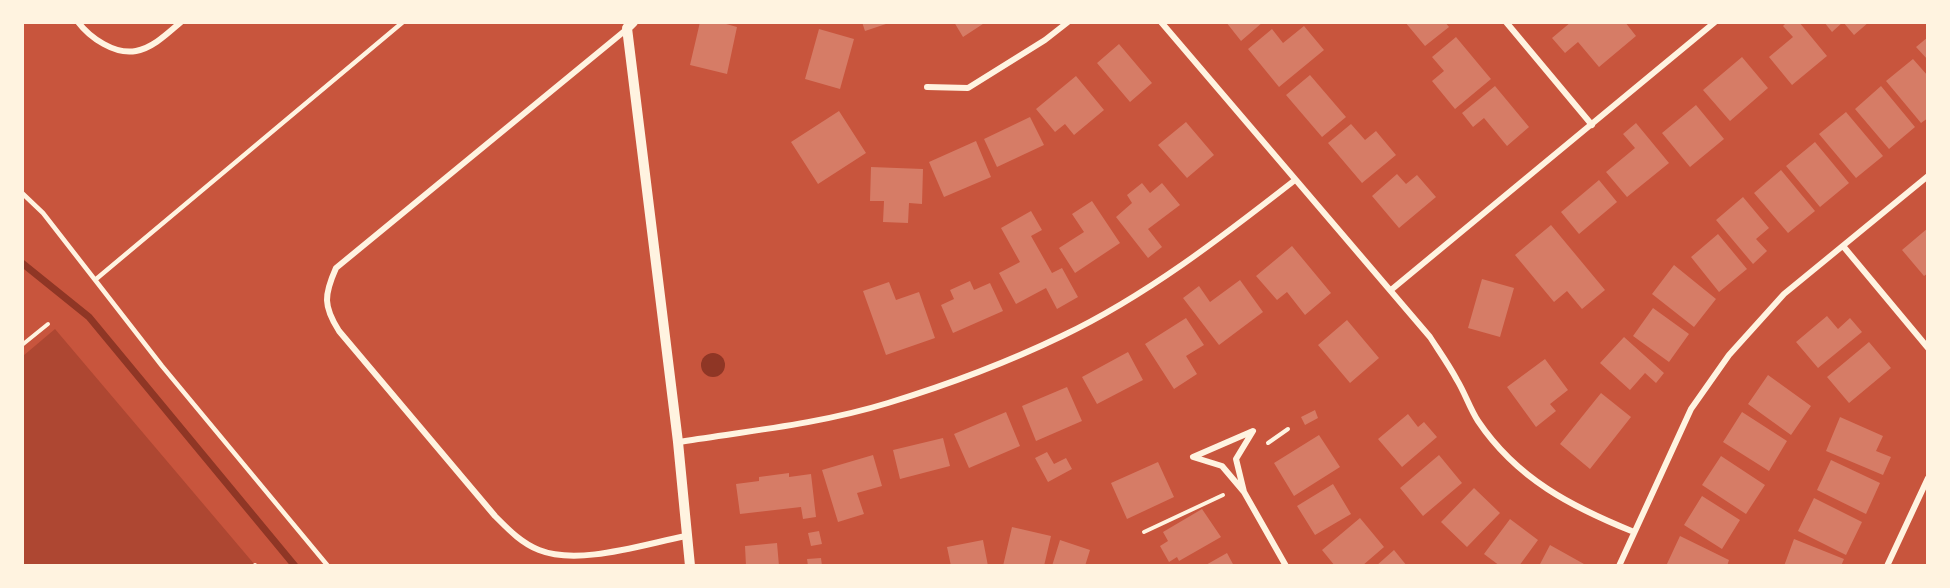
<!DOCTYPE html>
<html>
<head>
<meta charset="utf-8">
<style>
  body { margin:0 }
  #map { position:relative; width:1950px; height:588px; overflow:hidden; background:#c8553d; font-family:Manrope,sans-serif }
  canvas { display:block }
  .frame { position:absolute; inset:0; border:24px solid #fff3e0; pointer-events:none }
</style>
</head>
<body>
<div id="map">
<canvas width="1950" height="588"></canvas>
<div class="frame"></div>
</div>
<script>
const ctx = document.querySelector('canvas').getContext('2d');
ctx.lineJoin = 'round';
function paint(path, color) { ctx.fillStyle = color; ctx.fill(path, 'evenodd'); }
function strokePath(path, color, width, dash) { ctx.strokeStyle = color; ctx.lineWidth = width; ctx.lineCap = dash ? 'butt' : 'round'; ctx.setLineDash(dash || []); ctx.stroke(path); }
paint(new Path2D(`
  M55,329L255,565L23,566V356Z`), '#ae4732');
paint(new Path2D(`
  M701 365a12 12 0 1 1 24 0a12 12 0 1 1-24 0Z`), '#8f3625');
strokePath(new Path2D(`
  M22,263L89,317L295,566`), '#8f3625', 7);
paint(new Path2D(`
  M700,22H719L737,27L727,74L690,65Z
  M862,22H889V23L865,31Z
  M954,22H986L963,37Z
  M1226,22H1263L1241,41Z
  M1405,22H1445L1449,27L1425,46Z
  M1571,22H1625L1636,36L1599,67L1578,42L1565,53L1552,38Z
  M1787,22H1799L1827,56L1792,85L1769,57L1793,37L1783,26Z
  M1824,22H1843L1832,32Z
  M1843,22H1869L1854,35Z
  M1304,26L1324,50L1279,87L1248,49L1272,29L1283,43Z
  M819,29L854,39L840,89L805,79Z
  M1456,37L1491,79L1455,109L1432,81L1444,71L1432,57Z
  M1928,37V60L1916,47Z
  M1119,44L1152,83L1130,102L1097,63Z
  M1742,57L1768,88L1730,121L1703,90Z
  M1913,59L1928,76V118L1921,123L1886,81Z
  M1310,75L1346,117L1322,137L1286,95Z
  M1076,76L1104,110L1074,135L1065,124L1055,132L1036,109Z
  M1495,86L1529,127L1507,146L1484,118L1473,127L1462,113Z
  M1881,86L1915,127L1889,149L1855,109Z
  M1696,105L1724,139L1690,167L1662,133Z
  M839,111L866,153L818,184L791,142Z
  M1846,112L1883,156L1856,178L1819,134Z
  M1030,117L1044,145L997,167L984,139Z
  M1186,122L1214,155L1187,178L1158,145Z
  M1636,123L1669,163L1627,197L1606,172L1635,148L1623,134Z
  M1351,124L1365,140L1376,131L1396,155L1362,183L1328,143Z
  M976,141L991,177L944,197L929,162Z
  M1815,142L1849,183L1820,207L1786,166Z
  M871,167L923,169L922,204L909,203L908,223L883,222L884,201H870Z
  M1781,170L1815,211L1788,233L1754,193Z
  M1397,174L1406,184L1417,175L1436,197L1399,228L1372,196Z
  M1599,180L1617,202L1579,234L1561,212Z
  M1142,183L1150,193L1162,183L1180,205L1148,229L1162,247L1148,258L1116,217L1132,203L1127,195Z
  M1743,197L1769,228L1756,239L1767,251L1753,264L1716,220Z
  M1092,201L1120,243L1075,273L1059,248L1084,232L1072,214Z
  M1031,211L1042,230L1031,236L1052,273L1062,268L1078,297L1057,309L1046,288L1016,304L999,273L1020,262L1001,228Z
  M1551,225L1605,290L1582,309L1567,291L1554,302L1515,255Z
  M1928,228V273L1924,276L1902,250Z
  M1718,234L1747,269L1719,292L1691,257Z
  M1292,246L1331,293L1305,315L1287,292L1277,300L1256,276Z
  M1674,265L1716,299L1694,327L1652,294Z
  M1482,279L1514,288L1500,337L1468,328Z
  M1240,280L1263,312L1219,345L1183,298L1199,286L1210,302Z
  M970,281L974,290L990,283L1003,311L953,333L941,305L954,299L950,290Z
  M889,282L896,300L919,292L935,338L886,355L863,291Z
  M1653,308L1689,334L1669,362L1633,336Z
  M1827,316L1838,329L1850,318L1862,332L1818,368L1796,342Z
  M1186,318L1204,345L1186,356L1197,374L1174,389L1145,344Z
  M1347,320L1379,358L1350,383L1318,345Z
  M1624,337L1664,373L1656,383L1645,373L1630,390L1600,363Z
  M1869,342L1891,368L1849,403L1827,377Z
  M1128,352L1143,380L1097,404L1082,377Z
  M1545,359L1568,390L1550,404L1556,411L1536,427L1507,387Z
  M1768,375L1811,406L1791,435L1748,404Z
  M1067,387L1082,421L1036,441L1022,406Z
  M1601,393L1631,417L1590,469L1560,444Z
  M1315,410L1318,418L1305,425L1301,417Z
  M1006,412L1020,446L969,468L954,434Z
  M1742,412L1787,441L1769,471L1723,442Z
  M1408,414L1418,427L1424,422L1437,437L1402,467L1378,439Z
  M1840,417L1883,436L1876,451L1891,457L1883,475L1826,451Z
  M1319,435L1340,467L1294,496L1274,463Z
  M943,438L950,466L900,479L893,450Z
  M1047,452L1054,464L1066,458L1072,469L1048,482L1035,458Z
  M873,455L882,486L857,493L864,514L838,522L822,470Z
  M1439,455L1462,483L1423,516L1400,488Z
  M1721,456L1765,485L1746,514L1702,485Z
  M1831,460L1880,483L1866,514L1817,490Z
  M1158,462L1174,497L1127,519L1111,483Z
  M789,473V477L811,474L816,517L803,519L801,507L740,514L736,484L759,481V477Z
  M1333,484L1351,514L1315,535L1297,506Z
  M1474,488L1500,513L1467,547L1441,522Z
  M1702,496L1740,520L1722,549L1684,525Z
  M1814,498L1862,522L1846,555L1798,531Z
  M1202,509L1221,537L1179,561L1177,557L1169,562L1160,546L1168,541L1163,532Z
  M1360,518L1384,547L1362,566H1335L1322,550Z
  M1510,519L1538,540L1519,566H1500L1484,554Z
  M1012,527L1051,536L1044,566H1003Z
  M819,531L822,544L811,546L808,533Z
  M1680,536L1729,560L1727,566H1666Z
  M1794,539L1844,559L1841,566H1784Z
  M983,540L988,566H951L947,547Z
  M1060,540L1090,550L1085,566H1052Z
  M777,543L779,566H746L745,546Z
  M1550,545L1584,564L1583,566H1539Z
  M1394,550L1407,566H1376Z
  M1227,553L1234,566H1204Z
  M821,558L822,566H808L807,559Z`), '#d67c66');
strokePath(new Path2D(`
  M22,345L48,324
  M1268,443L1288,429
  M1144,532L1223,495
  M255,566V565`), '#fff3e0', 4);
strokePath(new Path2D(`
  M22,193L43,213L162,366L328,566
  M95,280L403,22`), '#fff3e0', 4.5);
strokePath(new Path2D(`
  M78,22C90,38 115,55 136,51C153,48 168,33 181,22
  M1161,22L1430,337C1439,351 1449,365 1457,380C1465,393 1470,409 1478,421C1517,479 1572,507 1634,532
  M1506,22L1592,125
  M627,29L336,268C324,295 323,306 339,331L495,516C508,529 521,543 539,550C579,566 644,544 686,536
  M927,87L968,88L1045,40L1068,22
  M1843,246L1928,348
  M1391,290L1715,22
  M678,442C748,431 820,424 888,403C947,385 1006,363 1062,336C1146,296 1222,237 1295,180
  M1244,492L1236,459L1253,431L1193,457L1222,466L1244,492L1286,566
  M1619,566L1691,409L1729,355L1784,294L1928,176
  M1887,566L1928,478`), '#fff3e0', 6);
strokePath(new Path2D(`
  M633,22L627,28L678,442L690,566`), '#fff3e0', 10);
</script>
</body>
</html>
